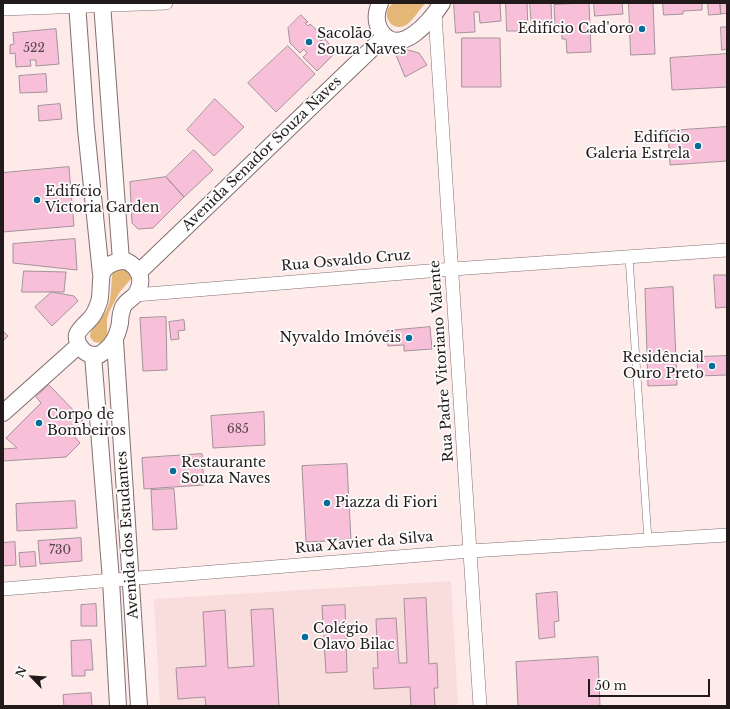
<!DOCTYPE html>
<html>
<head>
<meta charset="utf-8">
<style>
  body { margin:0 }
  #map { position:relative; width:730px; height:709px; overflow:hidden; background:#ffeaea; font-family:"Libre Baskerville",serif }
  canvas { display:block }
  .frame { position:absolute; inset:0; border:4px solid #221a1a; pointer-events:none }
  .north { position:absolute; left:12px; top:657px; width:40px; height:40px; -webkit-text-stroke:3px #fdfdfd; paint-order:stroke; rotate:295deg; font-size:11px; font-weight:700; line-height:16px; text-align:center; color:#221a1a }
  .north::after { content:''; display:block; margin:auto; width:14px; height:18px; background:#221a1a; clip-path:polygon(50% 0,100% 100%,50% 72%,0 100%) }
  .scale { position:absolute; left:588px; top:679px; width:122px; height:18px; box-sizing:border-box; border:2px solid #221a1a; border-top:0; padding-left:5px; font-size:12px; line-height:14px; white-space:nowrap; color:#221a1a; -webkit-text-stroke:3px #fdfdfd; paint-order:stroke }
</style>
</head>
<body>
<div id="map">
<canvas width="730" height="709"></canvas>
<div class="frame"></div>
<div class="north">N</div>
<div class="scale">50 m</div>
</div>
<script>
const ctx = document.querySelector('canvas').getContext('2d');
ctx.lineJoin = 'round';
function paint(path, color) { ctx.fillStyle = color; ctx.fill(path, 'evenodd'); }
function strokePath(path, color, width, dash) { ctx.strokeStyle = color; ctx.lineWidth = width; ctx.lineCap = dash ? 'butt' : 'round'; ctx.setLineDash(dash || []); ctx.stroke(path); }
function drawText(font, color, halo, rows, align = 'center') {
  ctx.font = font + ' "Libre Baskerville",serif'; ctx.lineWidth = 3.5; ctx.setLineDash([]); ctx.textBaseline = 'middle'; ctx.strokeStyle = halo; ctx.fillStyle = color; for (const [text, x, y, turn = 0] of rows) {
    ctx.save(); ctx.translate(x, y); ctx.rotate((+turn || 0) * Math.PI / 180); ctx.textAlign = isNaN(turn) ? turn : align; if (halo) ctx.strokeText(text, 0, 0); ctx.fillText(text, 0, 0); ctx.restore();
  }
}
paint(new Path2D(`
  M451,581L458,706H160L154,599Z`), '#f9dcdc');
paint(new Path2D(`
  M394,3H426C419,9 412,23 404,26C390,32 379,11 394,3Z
  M120,268L127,270L132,275L131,279L119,293L109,312L107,319V337L101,343L94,342L90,337C90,326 101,320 106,311C113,298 110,284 113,271Z`), '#e4b777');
const building = new Path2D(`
  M454,3H500L501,21L480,23L479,12H474L475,32L456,33Z
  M506,3H527L528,31H507Z
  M530,3H551L552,24L532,26Z
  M589,3L591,52L567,53L566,39H562V24H555L554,5Z
  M594,3H622L623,14L595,16Z
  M629,3H653L655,54L631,55Z
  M663,3H702V10L683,11V14L664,15Z
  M708,3H720L721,14L709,15Z
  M720,3H727V13L721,14Z
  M301,15L308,22L305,23L308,26L310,24L321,34L318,37L321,41L324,38L336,52L317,71L303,57L307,53L304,49L300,53L290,43L288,28Z
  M721,27H727V49L722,50Z
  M56,29L59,64L36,66V60H30L31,66L16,67L15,53L10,54V45L14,44L13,33Z
  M462,38H500L501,87H462Z
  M288,46L315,74L276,112L248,83Z
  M408,50L419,53L427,65L405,77L396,55Z
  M727,54V87L672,90L670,58Z
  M46,74L47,92L20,93L19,76Z
  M215,99L244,127L214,156L187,130Z
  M60,104L62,119L39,121L38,106Z
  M727,127V161L670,165L668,131Z
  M194,150L213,170L184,197L166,177Z
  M69,167L74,226L3,232V173Z
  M166,177L184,197L153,228L138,229L132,223L130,182Z
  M75,239L77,270L13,263V244Z
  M24,271L66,272L64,292H22Z
  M714,275H727V307L716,308Z
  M673,287L677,385L648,386L645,289Z
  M52,292L74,296L78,301L52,326L35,307Z
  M166,317L167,370L143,371L140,318Z
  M184,320L185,330L178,331L179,339L171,340L169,322Z
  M430,327L432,349L404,351V345L388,346L387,331Z
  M3,331L8,336L3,341Z
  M727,356V375L698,376L697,357Z
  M49,385L83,420L71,432L80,443L66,457L3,461V449L17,448L6,438L41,403L36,397Z
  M264,412L265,445L213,448L211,416Z
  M202,454L204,485L144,489L142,458Z
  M347,464L351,540L306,542L302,466Z
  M174,489L177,529L153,530L151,490Z
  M75,501L77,528L17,531L16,504Z
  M81,538L82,561L40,564L38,541Z
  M15,542L16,565L3,566V543Z
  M35,552L36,566L20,567L19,553Z
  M557,592L559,621L554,622L555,637L539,639L536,594Z
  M426,598L429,664L437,663L438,688H434L435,706H411L410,687L374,689L373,668H378L376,619L396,618L399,663H407L404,599Z
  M96,604L97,626H81V605Z
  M345,605L347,672L326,673L322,606Z
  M273,609L279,706H206L205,697L178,699L176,668L206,666L203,612L225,610L228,668L254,666L251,610Z
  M91,640L93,670H85V676H72L71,641Z
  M598,657L600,706H518L516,662Z
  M91,693L92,706H64L63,695Z`);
paint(building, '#f8bfd9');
strokePath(building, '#a39299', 1);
const service = new Path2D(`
  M629,257L648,540`);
const minor = new Path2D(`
  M3,9L166,3
  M435,14L480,706
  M135,295L453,269L727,250
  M3,589L471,551L727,535`);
const tertiary = new Path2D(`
  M77,3L86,129L101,274
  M102,3L121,261
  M380,3C376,12 375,21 380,30C399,60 431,20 442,3
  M126,261C139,267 145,280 136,294C132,299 126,301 123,307C121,312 120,318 120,323C117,338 112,347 99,355C92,355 87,355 82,349C70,334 81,329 90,319C95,314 97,308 99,302C102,293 99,276 104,270C109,263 117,261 126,261Z
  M139,272L385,36
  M115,341L139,706
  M93,355L111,580L118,706
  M3,413L79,345`);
strokePath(service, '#827070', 8);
strokePath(minor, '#827070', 14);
strokePath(tertiary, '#827070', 18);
strokePath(service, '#fff', 7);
strokePath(minor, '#fff', 13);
strokePath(tertiary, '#fff', 16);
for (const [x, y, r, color] of [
  [642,29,4,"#036e9b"],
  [309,42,4,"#036e9b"],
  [698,146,4,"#036e9b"],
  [37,200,4,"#036e9b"],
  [409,338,4,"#036e9b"],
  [712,366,4,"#036e9b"],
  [39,423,4,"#036e9b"],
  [173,471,4,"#036e9b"],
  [327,503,4,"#036e9b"],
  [305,637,4,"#036e9b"]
]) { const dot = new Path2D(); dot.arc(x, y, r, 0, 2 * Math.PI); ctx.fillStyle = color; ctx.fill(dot); strokePath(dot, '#fdfdfd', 1.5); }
drawText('12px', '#58434a', null, [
  ["522",34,49],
  ["685",238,430],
  ["730",60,551]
]);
drawText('14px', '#221a1a', '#fdfdfd', [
  ["Edifício Cad'oro",634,29,"right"],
  ["Sacolão",317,34],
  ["Souza Naves",317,50],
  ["Edifício",690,138,"right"],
  ["Galeria Estrela",690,154,"right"],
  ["Edifício",45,192],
  ["Victoria Garden",45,208],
  ["Nyvaldo Imóveis",401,338,"right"],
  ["Residêncial",704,358,"right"],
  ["Ouro Preto",704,374,"right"],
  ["Corpo de",47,415],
  ["Bombeiros",47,431],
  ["Restaurante",181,463],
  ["Souza Naves",181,479],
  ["Piazza di Fiori",335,503],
  ["Colégio",313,629],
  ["Olavo Bilac",313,645]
], 'left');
drawText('14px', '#221a1a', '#fdfdfd', [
  ["Avenida Senador Souza Naves",262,154,-44],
  ["Rua Osvaldo Cruz",346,261,-5],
  ["Rua Padre Vitoriano Valente",442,361,-94],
  ["Avenida dos Estudantes",128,535,-94],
  ["Rua Xavier da Silva",364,543,-5]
]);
</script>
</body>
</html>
